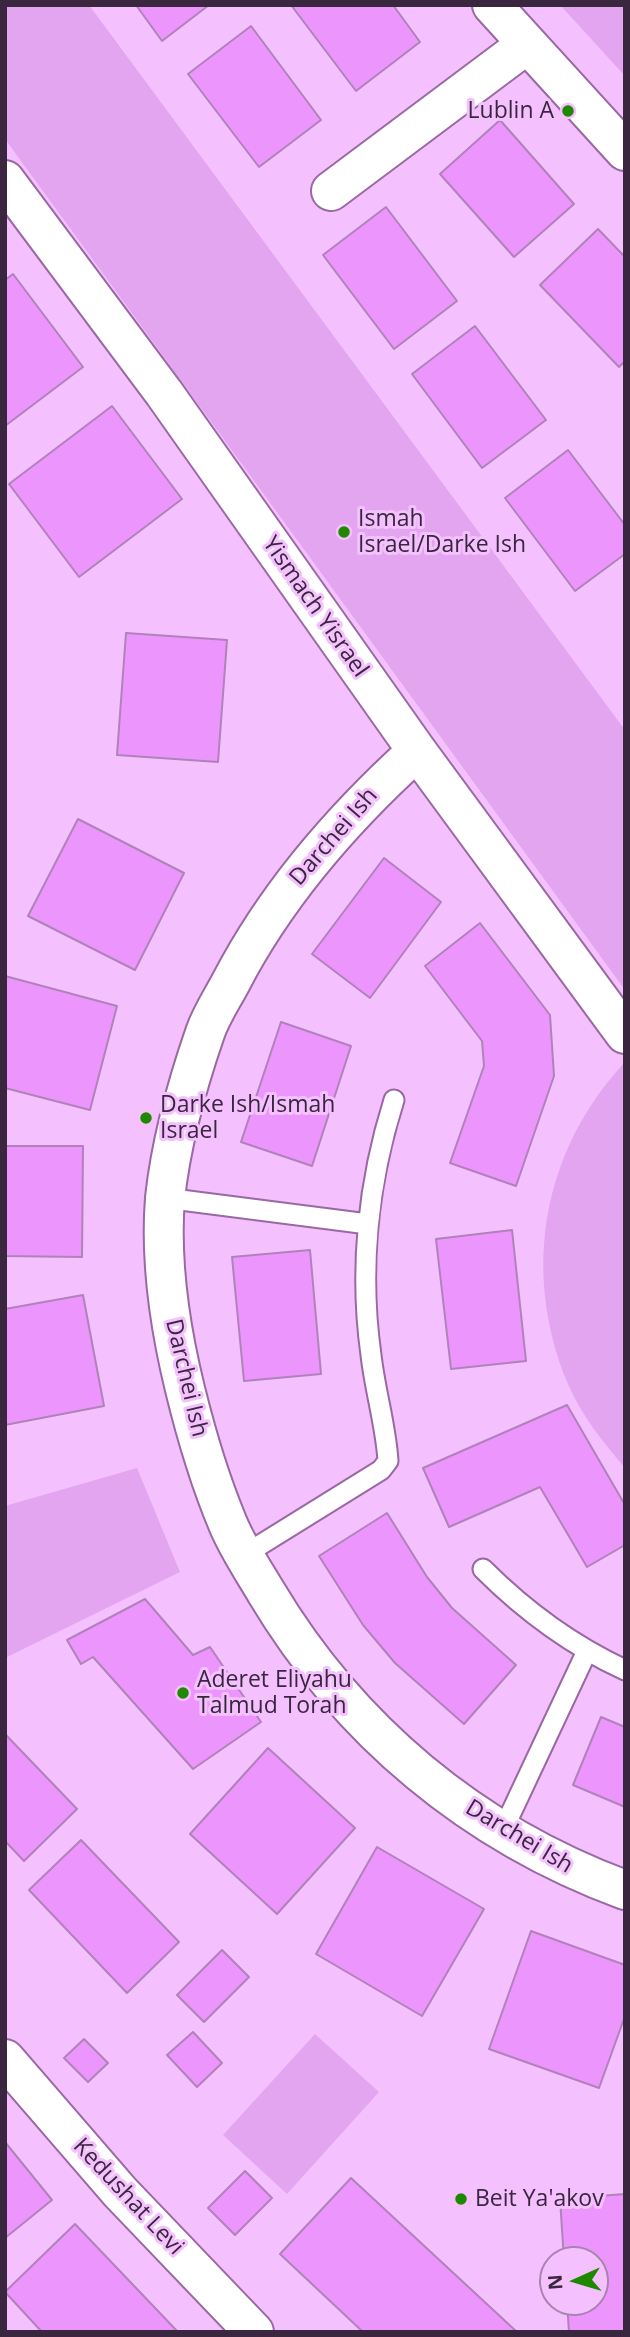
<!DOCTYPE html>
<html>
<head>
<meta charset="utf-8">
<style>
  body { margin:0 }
  #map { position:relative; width:630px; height:2337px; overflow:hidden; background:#f4c1fe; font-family:"Open Sans",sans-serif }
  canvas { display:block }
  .frame { position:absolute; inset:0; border:7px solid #3a263e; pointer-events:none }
  .north { position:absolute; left:539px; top:2246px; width:70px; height:70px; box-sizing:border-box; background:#f4c1fe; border:2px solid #aa83b1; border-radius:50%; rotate:266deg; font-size:19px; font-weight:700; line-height:28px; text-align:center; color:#3a263e }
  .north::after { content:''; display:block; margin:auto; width:24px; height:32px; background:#1d8800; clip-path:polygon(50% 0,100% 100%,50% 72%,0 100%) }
</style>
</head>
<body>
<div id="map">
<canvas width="630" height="2337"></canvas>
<div class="frame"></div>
<div class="north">N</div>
</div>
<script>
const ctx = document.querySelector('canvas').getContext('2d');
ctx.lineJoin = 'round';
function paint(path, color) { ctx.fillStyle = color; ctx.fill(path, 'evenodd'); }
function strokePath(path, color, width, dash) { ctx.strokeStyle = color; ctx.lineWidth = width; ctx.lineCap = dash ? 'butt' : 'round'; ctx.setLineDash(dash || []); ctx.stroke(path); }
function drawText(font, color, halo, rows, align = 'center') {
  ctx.font = font + ' "Open Sans",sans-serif'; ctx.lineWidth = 6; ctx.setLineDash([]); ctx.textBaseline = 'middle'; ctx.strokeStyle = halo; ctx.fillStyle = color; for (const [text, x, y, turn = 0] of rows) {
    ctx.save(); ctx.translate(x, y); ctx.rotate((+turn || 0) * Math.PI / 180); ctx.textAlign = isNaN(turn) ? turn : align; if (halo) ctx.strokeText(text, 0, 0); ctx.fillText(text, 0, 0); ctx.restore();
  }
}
paint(new Path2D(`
  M5,5H89L625,730V990L5,139Z
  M560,5H625V76Z
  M625,1062V1468C603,1442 581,1415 568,1384C521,1272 542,1151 625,1062Z
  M137,1468L180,1572L5,1658V1506Z
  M315,2034L379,2092L287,2194L223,2135Z`), '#e4a5f0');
const building = new Path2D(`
  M136,5H209L162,41Z
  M291,5H393L420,42L356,91Z
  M251,26L321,120L259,167L188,74Z
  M500,120L574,204L514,257L440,174Z
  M386,207L457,301L394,349L323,255Z
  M598,229L625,257V361L619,367L540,285Z
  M13,274L83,367L5,426V280Z
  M475,326L546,420L482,468L412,374Z
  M112,406L182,499L79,577L9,484Z
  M568,450L625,525V554L575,591L505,498Z
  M126,633L227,640L218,762L117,755Z
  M78,819L184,873L135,970L28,916Z
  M384,858L441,902L370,998L312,954Z
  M480,923L550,1015L554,1076L516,1186L450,1163L484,1066L482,1041L425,966Z
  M5,976L117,1006L90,1110L5,1088Z
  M281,1022L351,1046L312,1166L241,1142Z
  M5,1146H83L82,1257L5,1256Z
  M512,1230L526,1361L451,1369L436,1239Z
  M310,1250L321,1374L244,1381L232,1257Z
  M83,1295L104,1406L5,1425V1309Z
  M567,1405L625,1505V1545L587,1567L540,1487L449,1527L423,1468Z
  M387,1513L427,1577L452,1608L516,1665L464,1724L395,1663L363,1625L319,1556Z
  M145,1599L193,1655L210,1647L261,1722L193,1769L93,1657L81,1664L67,1640Z
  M601,1717L625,1727V1807L573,1785Z
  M5,1734L77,1809L24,1861L5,1841Z
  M268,1748L355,1828L277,1914L190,1834Z
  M81,1840L179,1942L127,1993L29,1890Z
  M377,1847L484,1909L422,2016L316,1954Z
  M531,1931L625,1965V2016L599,2088L489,2049Z
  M222,1950L249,1977L204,2022L177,1995Z
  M193,2032L222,2063L197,2087L167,2055Z
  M84,2039L108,2063L88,2082L64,2058Z
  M5,2142L52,2200L5,2238Z
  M245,2171L272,2198L235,2235L208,2208Z
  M351,2178L517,2332H363L280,2254Z
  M625,2194V2332H569L567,2302H595V2260H564L560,2199Z
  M75,2224L178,2332H42L5,2292Z`);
paint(building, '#ec96fd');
strokePath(building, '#b181ba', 2);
const service = new Path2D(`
  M165,1198L368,1224
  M244,1555L381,1470L388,1461C386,1426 375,1391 371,1355C359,1270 368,1182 394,1100
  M483,1569C525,1611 571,1645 625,1670
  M502,1832L587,1651`);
const minor = new Path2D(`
  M5,180L164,393L417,751L625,1034
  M331,191L526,45
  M417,751C343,818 277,893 231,982C222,999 211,1015 205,1033C187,1085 171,1143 165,1198C160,1261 170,1328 185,1389C196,1434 210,1481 228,1524C238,1548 253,1570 266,1592C349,1731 473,1834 625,1890`);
const tertiary = new Path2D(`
  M492,5L625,151
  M5,2059L120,2192L254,2332`);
strokePath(service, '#9869a2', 23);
strokePath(minor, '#9869a2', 42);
strokePath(tertiary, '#9869a2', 42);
strokePath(service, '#fff', 19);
strokePath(minor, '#fff', 38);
strokePath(tertiary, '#fff', 38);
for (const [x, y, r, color] of [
  [568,111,7,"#1d8800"],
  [344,532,7,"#1d8800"],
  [146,1118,7,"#1d8800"],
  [183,1693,7,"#1d8800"],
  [461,2199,7,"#1d8800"]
]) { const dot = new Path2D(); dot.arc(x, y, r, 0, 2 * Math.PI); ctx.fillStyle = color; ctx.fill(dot); strokePath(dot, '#f4c1fe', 2.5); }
drawText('23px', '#3a263e', '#f4c1fe', [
  ["Lublin A",554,111,"right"],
  ["Ismah",358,519],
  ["Israel/Darke Ish",358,545],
  ["Darke Ish/Ismah",160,1105],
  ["Israel",160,1131],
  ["Aderet Eliyahu",197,1680],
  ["Talmud Torah",197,1706],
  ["Beit Ya'akov",475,2199]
], 'left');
drawText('23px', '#3a263e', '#f4c1fe', [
  ["Yismach Yisrael",315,607,55],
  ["Darchei Ish",334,837,-49],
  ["Darchei Ish",186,1378,77],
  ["Darchei Ish",519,1837,31],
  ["Kedushat Levi",128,2197,47]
]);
</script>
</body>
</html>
